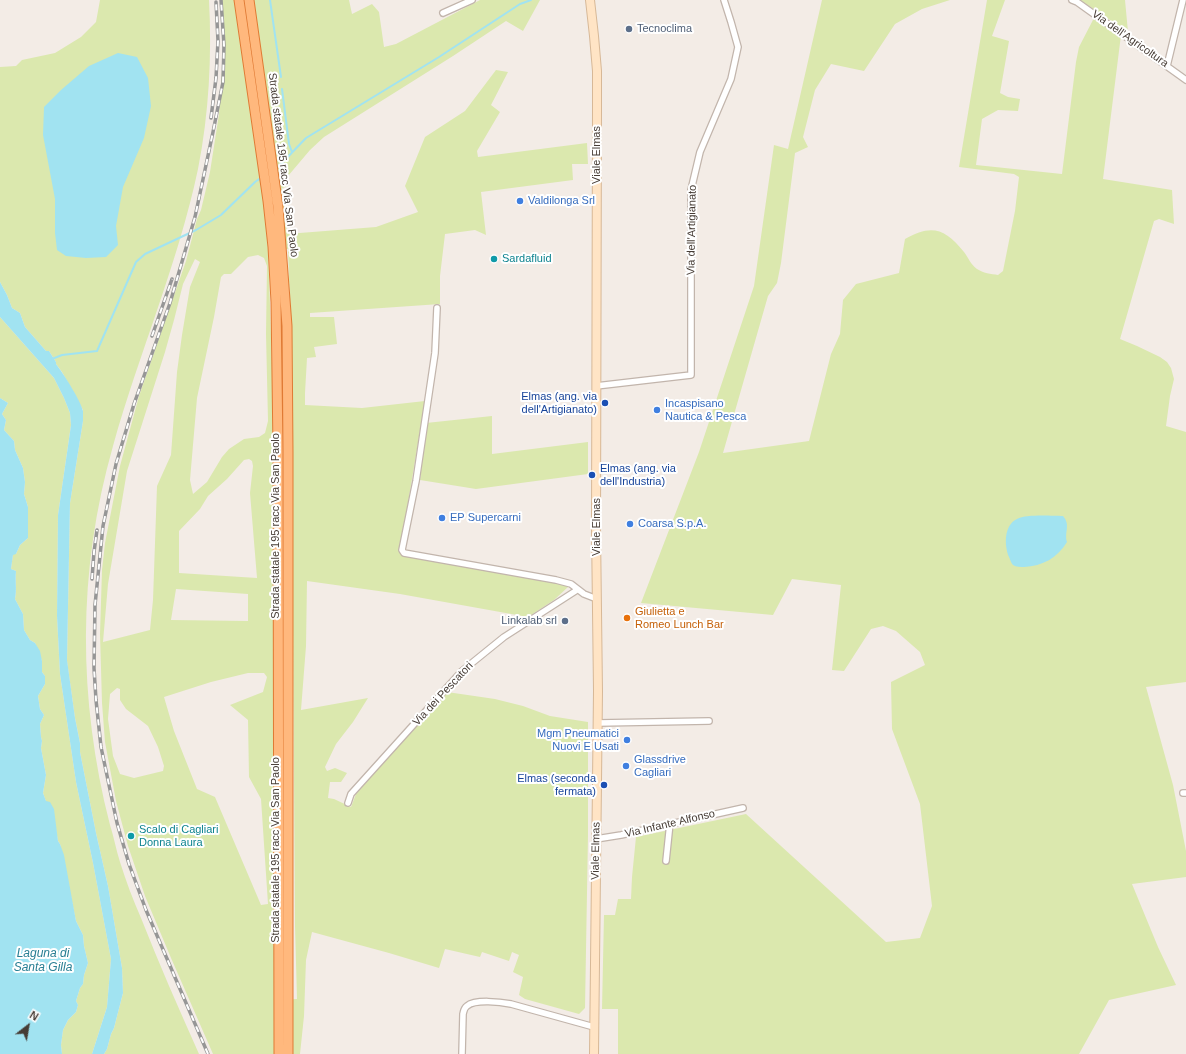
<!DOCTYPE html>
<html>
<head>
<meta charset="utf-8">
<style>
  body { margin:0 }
  #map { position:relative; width:1186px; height:1054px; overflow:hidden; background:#f3ece6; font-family:Arial,sans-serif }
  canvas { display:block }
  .north { position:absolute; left:8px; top:1006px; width:40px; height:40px; -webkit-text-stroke:3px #fff; paint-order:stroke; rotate:31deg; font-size:11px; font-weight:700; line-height:16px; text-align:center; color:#463c35 }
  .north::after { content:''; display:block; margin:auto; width:14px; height:18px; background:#463c35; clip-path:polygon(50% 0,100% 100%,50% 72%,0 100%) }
</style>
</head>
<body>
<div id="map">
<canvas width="1186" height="1054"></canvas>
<div class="north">N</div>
</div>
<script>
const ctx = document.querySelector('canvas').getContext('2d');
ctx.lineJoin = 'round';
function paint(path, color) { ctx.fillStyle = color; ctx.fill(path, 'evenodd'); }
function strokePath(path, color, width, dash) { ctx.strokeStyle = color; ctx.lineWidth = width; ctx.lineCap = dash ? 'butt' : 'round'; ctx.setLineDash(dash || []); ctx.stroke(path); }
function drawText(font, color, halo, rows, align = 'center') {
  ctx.font = font + ' Arial,sans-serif'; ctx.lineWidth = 4; ctx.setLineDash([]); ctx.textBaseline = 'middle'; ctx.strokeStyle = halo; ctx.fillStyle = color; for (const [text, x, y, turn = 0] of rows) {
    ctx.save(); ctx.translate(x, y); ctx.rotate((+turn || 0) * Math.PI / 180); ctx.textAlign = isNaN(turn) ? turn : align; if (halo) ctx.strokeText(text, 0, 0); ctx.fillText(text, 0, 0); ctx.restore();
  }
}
paint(new Path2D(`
  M100,0H209C212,56 209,114 198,169C178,264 139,353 113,446C77,572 78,699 110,825C114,837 116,850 120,862C126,881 133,900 141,918C159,964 179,1009 199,1054H104L107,1049L111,1034L114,1028L123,993L122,968L108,886L96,833L80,752V743L75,718L67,661L70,503L83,421V410L62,372L56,364V362L49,351H46L25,327L20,313L12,308L7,295L0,282V67L16,66L22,60L55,53L81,37L96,22Z
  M222,0H235L238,18L255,14L253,0H349L352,14L372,4L379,12L384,47L396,44L480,0H540L523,31L506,21L453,56L324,137L310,150L288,176L289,186L282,188L287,234L376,227L418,212L405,186L425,137L465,111L496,70L508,72L491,105L500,112L477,151L478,157L587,143L588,164H572L573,180L481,192L486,235L475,230L445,234L440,276V304L310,313V317H334L337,344L314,347L316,357L307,358L305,393V405L362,408L425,401L400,551L403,556L560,584L568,587L554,600L528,617L400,594L307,581L306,646L301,710L368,698L353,722L336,744L325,767L327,771L335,768L347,773L341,782H330L328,798L334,799L351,807L356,794L384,762L447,692L495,699L523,706L550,716L588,722V835L585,1008L579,1014L525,999L519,995L523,977L513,972L519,955L512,952L509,961L482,952L480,957L445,949L439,968L389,953L312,932L306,960L304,1016L300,1054H213L171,958L145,896L128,846L116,801L105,742L102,703L100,634L102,570L105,543L120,466L139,396L186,261L197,219L201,210L210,172L219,114L223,55ZM268,247L288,249L291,335L295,926L297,999L277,1000L274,964V781L275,714L273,670V593L274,588V422ZM258,255L264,258L267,266L266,334L268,421L265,433L259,437L244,439L229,449L222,457L207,482L193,494L190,480L197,398L214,317L221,277L224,274H231L248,257ZM195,259L200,262L190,287L182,335L177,372L171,455L157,486L153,600L150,630L103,642L108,584L127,471L165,352L174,320L183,284ZM249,459L252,461L253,466L250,493L257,578L179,573V531L200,509L208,496L227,479L244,460ZM176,589L248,594V621L171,620ZM248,673H264L267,677L263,692L230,705L248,720L249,777L261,799L268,904L261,905L215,797L197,789L174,731L164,697L211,682ZM117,688L120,689V700L126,709L148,726L158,747L164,766L163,771L134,778L120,774L113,756L108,719L110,694Z
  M822,0H950L922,9L895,24L864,71L831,64L815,90L803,137L808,147L795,153L781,263L777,283L768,296L723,453L809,441L831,354L840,334L843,300L856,284L899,273L905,239C931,224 945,228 964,252C968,257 971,265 977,269C983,273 991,274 998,275L1003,271L1015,211L1019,177L1014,174L959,167L987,0H1005L992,36L1009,41L1000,93L1008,97L1020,99L1018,111L998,110L982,119L976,165L1062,174L1076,62L1079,47L1094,18L1121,35L1103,179L1172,190L1174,224L1159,219L1154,221L1120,339L1137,346L1160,357L1167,362L1171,368L1174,379L1170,396L1166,426L1186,432V682L1146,687L1173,785L1186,851V877L1132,884L1158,947L1176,985L1109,1000L1079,1054H618V1009H602L604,915H615L618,899H631L632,877L636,837L746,814L886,942L920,938L932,906L920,804L892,729L891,682L925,665L920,652L896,631L883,626L871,629L844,671L832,670L841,585L792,579L773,615L641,603L699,452L754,286L774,145L788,149Z
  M1080,0H1125L1128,32Z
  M0,317L54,378L64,398L70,413L71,425L58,515L57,616L60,674L76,782L93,863L111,959L107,1007L92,1054H62L61,1045L63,1030L68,1020L76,1012L78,1005L76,1001L80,988L83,984L84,975L88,963L84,946L83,935L76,921L60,844L58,841L56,830L43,793L46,775L41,748L42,741L41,737L40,724L44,715L40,709L38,696L45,684V676L42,672V661L35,643L30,640L24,630L23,614L15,599C17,590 15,581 16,571L11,569L13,554H16L20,545L28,538V507L24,494L25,482L23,468L15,450L14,441L4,430L6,420L2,414L8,403L0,398Z
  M492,416V454L588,442V474L476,489L420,480L426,423Z`), '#dbe8ae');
paint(new Path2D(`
  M118,53L137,57L148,78L151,106L144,138L123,187L116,226L118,245L106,257L86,258L66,256L57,250L55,233V199L43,135L44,107L61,90L89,66Z
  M0,282L7,295L12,308L20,313L25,327L46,351H49L56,362V364C63,373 81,401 83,411C83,414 83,418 83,421L70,503L67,660L75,718L80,743V752L96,833L108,886L122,968L123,993L114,1028L111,1034L107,1049L104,1054H92L107,1007L111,959L93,863L76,782L60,674L57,616L58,515L71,425L70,413L64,398L54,378L0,317Z
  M0,398L8,403L2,414L6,420L4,430L14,441L15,450L23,468L25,482L24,494L28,507V538L20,545L16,554L13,555L11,569L16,571C15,581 17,590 15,599L23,614L24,630L30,640L35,643L40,651L42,661V672L45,676V684L38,696L40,709L44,715L40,724L41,737L42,741L41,748L46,775L43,793L46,801L50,802L54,809L58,841L60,844L64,855L76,921L83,935L84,946L88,963L84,975L83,984L80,988L76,1001L78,1005L76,1012L68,1020L63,1030L61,1045L62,1054H0Z
  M1063,516C1071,525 1064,532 1067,542C1057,558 1043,566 1024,567C1021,567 1016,567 1013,565C1011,563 1010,559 1009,557C1004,545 1004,525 1017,519C1026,514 1052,516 1063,516Z`), '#a1e3f1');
strokePath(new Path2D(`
  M270,0L281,77
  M282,89L289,144L292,152
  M276,168L281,164L306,138L439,57L520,4L531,0
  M52,359L62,355L97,351L136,262L145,254L196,230L221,215L255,182L262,177`), '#a1e3f1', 2);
const minor = new Path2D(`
  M1072,0L1077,2L1186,80
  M443,13L472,0
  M1167,66L1183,0
  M437,308L435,353L416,481L402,550L404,553L556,580L571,584L584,594L597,599
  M596,386L691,375V190L700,152L731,79L738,47L731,22L724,0
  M598,723L709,721
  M1183,793H1186
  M348,803L351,794L462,671L504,637L577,590
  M596,839L621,835L743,808
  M666,861L670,823
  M462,1054L463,1014C464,1010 464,1008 467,1006C475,999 501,1002 511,1004L594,1027`);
const secondary = new Path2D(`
  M590,0L594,36L597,71V108L596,530L598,691L594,1054`);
const trunk = new Path2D(`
  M239,0L268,201L273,247L276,302L278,450L279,1054
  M249,0L278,207L287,326L288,452V1054`);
strokePath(minor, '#c2b5ac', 8);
strokePath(secondary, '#d7b897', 10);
strokePath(trunk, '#e07a34', 11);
strokePath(minor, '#fff', 5.5);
strokePath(secondary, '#ffe4c5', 8);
strokePath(trunk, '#ffb87d', 9);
const rail = new Path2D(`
  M211,118L216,78L218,41L216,2
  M152,336L172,279
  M92,579L94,552L97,530
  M208,1054L146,910L129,864L117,823L101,747L96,700L94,668L95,605L103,526L116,464L134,404L170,303L195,217L213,132L223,82L224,45L221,0`);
strokePath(rail, '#969696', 3.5);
strokePath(rail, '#fff', 2, [6]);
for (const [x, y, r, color] of [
  [629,29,4,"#5c6f8a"],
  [520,201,4,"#3f7fe0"],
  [494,259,4,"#0f9aa8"],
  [605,403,4,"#1a4fb4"],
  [657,410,4,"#3f7fe0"],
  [592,475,4,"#1a4fb4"],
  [442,518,4,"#3f7fe0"],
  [630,524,4,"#3f7fe0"],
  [627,618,4,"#e8710a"],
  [565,621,4,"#5c6f8a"],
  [627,740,4,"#3f7fe0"],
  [626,766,4,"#3f7fe0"],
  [604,785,4,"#1a4fb4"],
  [131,836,4,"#0f9aa8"]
]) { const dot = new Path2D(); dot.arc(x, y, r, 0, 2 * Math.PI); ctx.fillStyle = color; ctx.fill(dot); strokePath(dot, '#fff', 1.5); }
drawText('11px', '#4e5e75', '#fff', [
  ["Tecnoclima",637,29],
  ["Linkalab srl",557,621,"right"]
], 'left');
drawText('11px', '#463c35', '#fff', [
  ["Via dell'Agricoltura",1130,39,35],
  ["Viale Elmas",597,155,-90],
  ["Strada statale 195 racc Via San Paolo",283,165,83],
  ["Via dell'Artigianato",692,230,-89],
  ["Strada statale 195 racc Via San Paolo",276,526,-90],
  ["Viale Elmas",597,527,-90],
  ["Via dei Pescatori",443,694,-47],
  ["Via Infante Alfonso",670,824,-13],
  ["Strada statale 195 racc Via San Paolo",276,850,-90],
  ["Viale Elmas",596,851,-89]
]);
drawText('11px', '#366cbe', '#fff', [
  ["Valdilonga Srl",528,201],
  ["Incaspisano",665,404],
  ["Nautica & Pesca",665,417],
  ["EP Supercarni",450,518],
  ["Coarsa S.p.A.",638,524],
  ["Mgm Pneumatici",619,734,"right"],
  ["Nuovi E Usati",619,747,"right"],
  ["Glassdrive",634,760],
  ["Cagliari",634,773]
], 'left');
drawText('11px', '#0d838f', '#fff', [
  ["Sardafluid",502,259],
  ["Scalo di Cagliari",139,830],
  ["Donna Laura",139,843]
], 'left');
drawText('11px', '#164399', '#fff', [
  ["Elmas (ang. via",597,397],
  ["dell'Artigianato)",597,410],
  ["Elmas (ang. via",600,469,"left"],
  ["dell'Industria)",600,482,"left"],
  ["Elmas (seconda",596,779],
  ["fermata)",596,792]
], 'right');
drawText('11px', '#c56008', '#fff', [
  ["Giulietta e",635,612],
  ["Romeo Lunch Bar",635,625]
], 'left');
drawText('italic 12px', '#277e93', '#fff', [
  ["Laguna di",43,954],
  ["Santa Gilla",43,968]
]);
</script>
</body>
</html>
